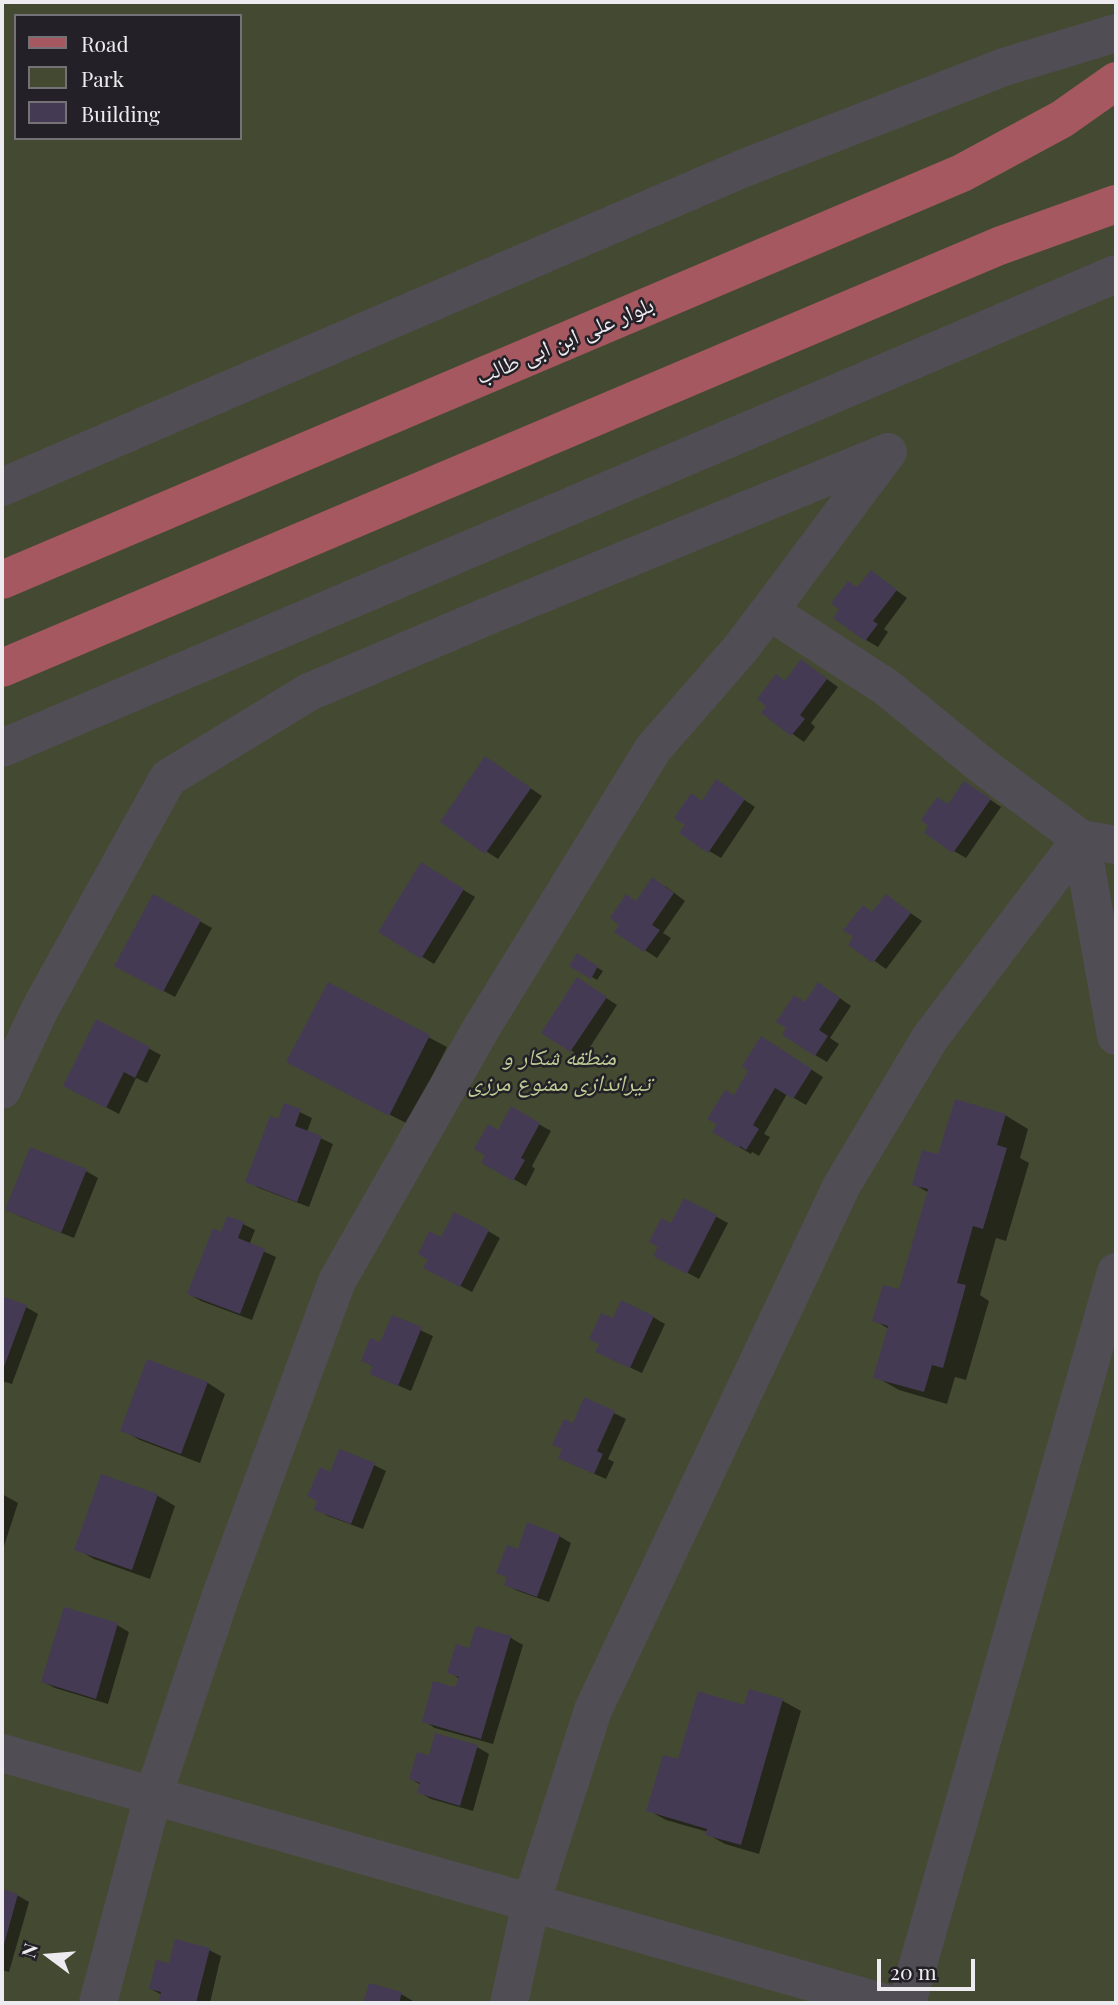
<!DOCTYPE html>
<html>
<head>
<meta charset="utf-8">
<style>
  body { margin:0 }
  #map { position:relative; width:1118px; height:2005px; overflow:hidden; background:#232127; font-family:"Playfair Display",serif }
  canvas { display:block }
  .frame { position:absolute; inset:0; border:4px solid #edebef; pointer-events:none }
  .legend { position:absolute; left:14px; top:14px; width:228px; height:126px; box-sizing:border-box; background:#232127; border:2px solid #747277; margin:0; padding:9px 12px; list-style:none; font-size:21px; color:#edebef }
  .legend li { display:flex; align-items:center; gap:14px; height:35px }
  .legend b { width:35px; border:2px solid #747277 }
  .north { position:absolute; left:14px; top:1921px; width:70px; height:70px; -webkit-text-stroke:5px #232127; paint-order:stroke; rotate:286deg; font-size:19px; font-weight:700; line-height:28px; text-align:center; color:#edebef }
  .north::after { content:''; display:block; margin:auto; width:24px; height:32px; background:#edebef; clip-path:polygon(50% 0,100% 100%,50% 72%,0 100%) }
  .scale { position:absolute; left:877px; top:1959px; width:98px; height:32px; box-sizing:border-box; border:4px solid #edebef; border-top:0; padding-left:9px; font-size:21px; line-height:24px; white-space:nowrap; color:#edebef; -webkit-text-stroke:5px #232127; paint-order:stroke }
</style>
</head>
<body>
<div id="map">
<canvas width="1118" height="2005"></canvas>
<div class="frame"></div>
<ul class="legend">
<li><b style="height:9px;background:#a65860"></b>Road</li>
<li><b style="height:19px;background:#444a32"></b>Park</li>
<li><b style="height:19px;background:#453a53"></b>Building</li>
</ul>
<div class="north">N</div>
<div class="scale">20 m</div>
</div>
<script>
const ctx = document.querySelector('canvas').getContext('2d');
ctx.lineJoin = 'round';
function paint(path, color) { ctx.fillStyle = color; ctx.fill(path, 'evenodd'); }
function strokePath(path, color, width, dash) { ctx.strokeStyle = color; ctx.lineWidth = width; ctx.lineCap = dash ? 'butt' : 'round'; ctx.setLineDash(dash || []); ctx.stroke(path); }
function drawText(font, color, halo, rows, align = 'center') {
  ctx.font = font + ' "Playfair Display","Noto Naskh Arabic",serif'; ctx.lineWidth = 5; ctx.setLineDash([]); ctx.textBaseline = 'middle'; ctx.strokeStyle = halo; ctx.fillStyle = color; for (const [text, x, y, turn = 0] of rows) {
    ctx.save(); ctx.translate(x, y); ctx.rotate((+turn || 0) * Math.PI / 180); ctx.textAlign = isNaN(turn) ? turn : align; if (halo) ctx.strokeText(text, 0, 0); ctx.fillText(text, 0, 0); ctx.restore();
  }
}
paint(new Path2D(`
  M2,2H1116V2003H2ZM16,16H240V138H16Z`), '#444a32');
paint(new Path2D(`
  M871,572L907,598L884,629L888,632L878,647L866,640Z
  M802,661L838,687L811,723L815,727L804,742L763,713Z
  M486,758L542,796L498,859L442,822Z
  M728,789L755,807L721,858L709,851L703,802Z
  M976,790L1001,807L966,858L954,851L949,805Z
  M422,865L475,897L434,964L381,932Z
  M665,886L685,901L663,933L671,938L657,958L616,931L637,902Z
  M154,896L212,928L175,997L128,972Z
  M886,896L922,921L886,969L851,944Z
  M578,956L603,971L597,980L572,965Z
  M328,984L447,1047L408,1124L306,1072Z
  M589,987L617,1005L583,1058L543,1032Z
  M830,991L851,1006L830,1038L839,1044L827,1062L815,1055L788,1028L806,1003Z
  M97,1021L161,1055L147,1083L136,1078L119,1114L77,1092Z
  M773,1045L823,1077L806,1105L787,1094L764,1134L770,1137L759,1156L752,1152L751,1154L714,1132L734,1097Z
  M285,1105L312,1118L307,1132L333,1144L309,1207L259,1188L247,1181L279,1122Z
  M512,1109L551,1131L532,1166L535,1169L526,1186L483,1162Z
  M1005,1115L1028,1129L1020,1158L1029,1163L1006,1241L996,1238L980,1295L989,1301L966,1380L955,1377L947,1404L899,1390L876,1377L889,1329L874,1320L901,1292L929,1193L914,1184L939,1156Z
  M86,1171L98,1178L74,1238L19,1216L7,1209Z
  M685,1200L728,1223L699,1279L655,1255Z
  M243,1224L255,1230L249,1245L276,1257L252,1320L201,1301L189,1294L222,1234Z
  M488,1231L500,1238L472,1292L437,1274L441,1239Z
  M2,1298L26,1307L38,1314L12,1384L2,1381Z
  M392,1317L433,1336L411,1391L372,1374L374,1367L363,1360L381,1344Z
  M653,1317L665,1324L642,1373L609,1358L613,1321Z
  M148,1361L208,1383L225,1394L200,1463L140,1440L122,1430Z
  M614,1413L626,1419L608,1459L614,1462L606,1479L572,1464Z
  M340,1451L374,1465L386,1471L363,1529L328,1516L316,1509Z
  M102,1476L158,1496L175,1506L150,1579L94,1559L77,1549Z
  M2,1494L18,1503L2,1552Z
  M559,1536L571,1543L549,1602L518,1591L507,1585L509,1578L499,1572L519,1551Z
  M117,1625L129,1632L108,1704L55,1688L43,1682Z
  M477,1628L511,1638L523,1645L493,1744L435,1728L424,1721L456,1690L460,1679L449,1672L471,1650Z
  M750,1691L783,1701L801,1711L759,1854L725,1844L707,1834L708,1832L666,1820L648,1810L679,1761L745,1707Z
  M477,1747L489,1754L473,1811L431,1799L419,1792L421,1785L411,1779L430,1757Z
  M2,1891L17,1895L29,1902L9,1972L2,1970Z
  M209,1950L221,1956L210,2003H168L161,1999L162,1995L151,1989L170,1965Z
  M370,1985L401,1994L413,2001L412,2003H365Z`), '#0007');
paint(new Path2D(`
  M871,570L897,590L873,621L878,624L865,641L833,618L839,609L831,603L848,581L857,587Z
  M801,659L827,679L800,715L805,719L791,736L761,713L766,706L757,699L776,674L785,681Z
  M485,756L531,788L485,854L440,822Z
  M716,779L745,799L708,853L679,833L685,825L674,818L691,793L702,801Z
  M964,781L991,799L953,853L924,833L928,826L921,820L937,797L948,804Z
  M421,862L464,889L421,959L378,932Z
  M652,877L674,893L652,925L660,930L644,952L614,932L619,925L610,918L626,894L636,901Z
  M153,894L201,920L163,992L114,966Z
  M886,894L911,913L873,963L848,945L853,937L843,930L863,905L872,912Z
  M577,953L598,966L591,979L569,966Z
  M577,977L607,997L570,1052L541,1033Z
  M328,982L430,1035L389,1116L286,1062Z
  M818,982L840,998L819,1030L828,1036L815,1056L782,1035L786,1028L776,1022L794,995L805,1002Z
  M96,1019L150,1047L135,1078L124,1072L106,1108L63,1086Z
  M761,1036L812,1069L793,1099L775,1088L753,1125L759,1129L746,1150L740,1146L739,1148L712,1132L717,1124L707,1119L725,1090L734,1095L748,1071L742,1066Z
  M955,1099L1006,1114L997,1145L1007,1148L983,1229L973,1226L957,1283L966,1285L943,1368L932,1365L924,1392L873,1378L888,1326L872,1321L883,1285L899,1289L928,1189L912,1185L922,1150L938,1154Z
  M284,1103L301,1109L295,1126L322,1136L297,1202L245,1182L270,1116L278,1119Z
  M511,1106L540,1123L521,1158L525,1160L513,1181L481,1163L485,1155L474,1149L488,1124L498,1130Z
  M30,1147L87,1169L61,1233L5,1210Z
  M684,1198L717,1215L687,1274L653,1256L658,1247L649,1242L661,1218L671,1223Z
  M454,1212L489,1230L460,1287L423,1268L428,1260L418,1254L429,1231L441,1237Z
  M227,1216L244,1222L238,1238L265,1249L240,1314L187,1294L213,1228L221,1232Z
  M2,1296L27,1305L2,1372Z
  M621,1300L654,1316L630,1368L595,1352L599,1344L589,1339L601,1313L613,1318Z
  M392,1315L422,1327L398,1386L369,1374L373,1366L361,1361L370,1338L380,1342Z
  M147,1359L208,1382L181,1454L120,1431Z
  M584,1397L615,1411L597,1451L603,1454L594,1474L558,1458L562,1449L552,1445L564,1419L573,1423Z
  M339,1449L375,1463L351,1524L314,1510L317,1501L307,1496L320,1467L330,1472Z
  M101,1474L158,1494L132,1570L74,1550Z
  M527,1522L560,1535L537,1597L504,1585L507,1577L496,1573L507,1545L518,1549Z
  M64,1607L118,1623L96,1699L41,1682Z
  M476,1626L511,1636L481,1739L422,1722L433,1681L455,1687L459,1677L447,1673L456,1644L469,1648Z
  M749,1689L783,1699L741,1845L705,1835L707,1829L646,1811L663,1755L678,1759L698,1691L744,1705Z
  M435,1733L478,1745L460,1806L417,1793L420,1783L409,1779L417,1752L429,1755Z
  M2,1889L18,1894L3,1948H2Z
  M175,1939L210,1948L196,2003H170L159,2000L161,1992L149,1989L156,1960L169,1963Z
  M369,1983L402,1992L399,2003H363Z`), '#453a53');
strokePath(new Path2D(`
  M2,487L744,168L1004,67L1116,33
  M769,611L887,453
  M2,748L1116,274
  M1116,845L1081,839L1116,1036
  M2,1090L40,1009L168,778L309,692L483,618L888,452
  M2,1753L885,2003
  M98,2003L153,1796L221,1595L337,1281L482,1027L653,749L741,648L769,611L886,687L984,767L1081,839L930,1038L842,1185L593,1710L531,1903L509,2003
  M907,2003L1116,1272`), '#514d54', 38);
strokePath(new Path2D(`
  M2,580L962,173L1062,119L1116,81
  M2,668L999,246L1116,204`), '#a65860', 38);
drawText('23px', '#edebef', '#232127', [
  ["بلوار علی ابن ابی طالب",565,341,-23]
]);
drawText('italic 23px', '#bdcb94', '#232127', [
  ["منطقه شکار و",559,1058],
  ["تیراندازی ممنوع مرزی",559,1084]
]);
</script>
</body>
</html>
